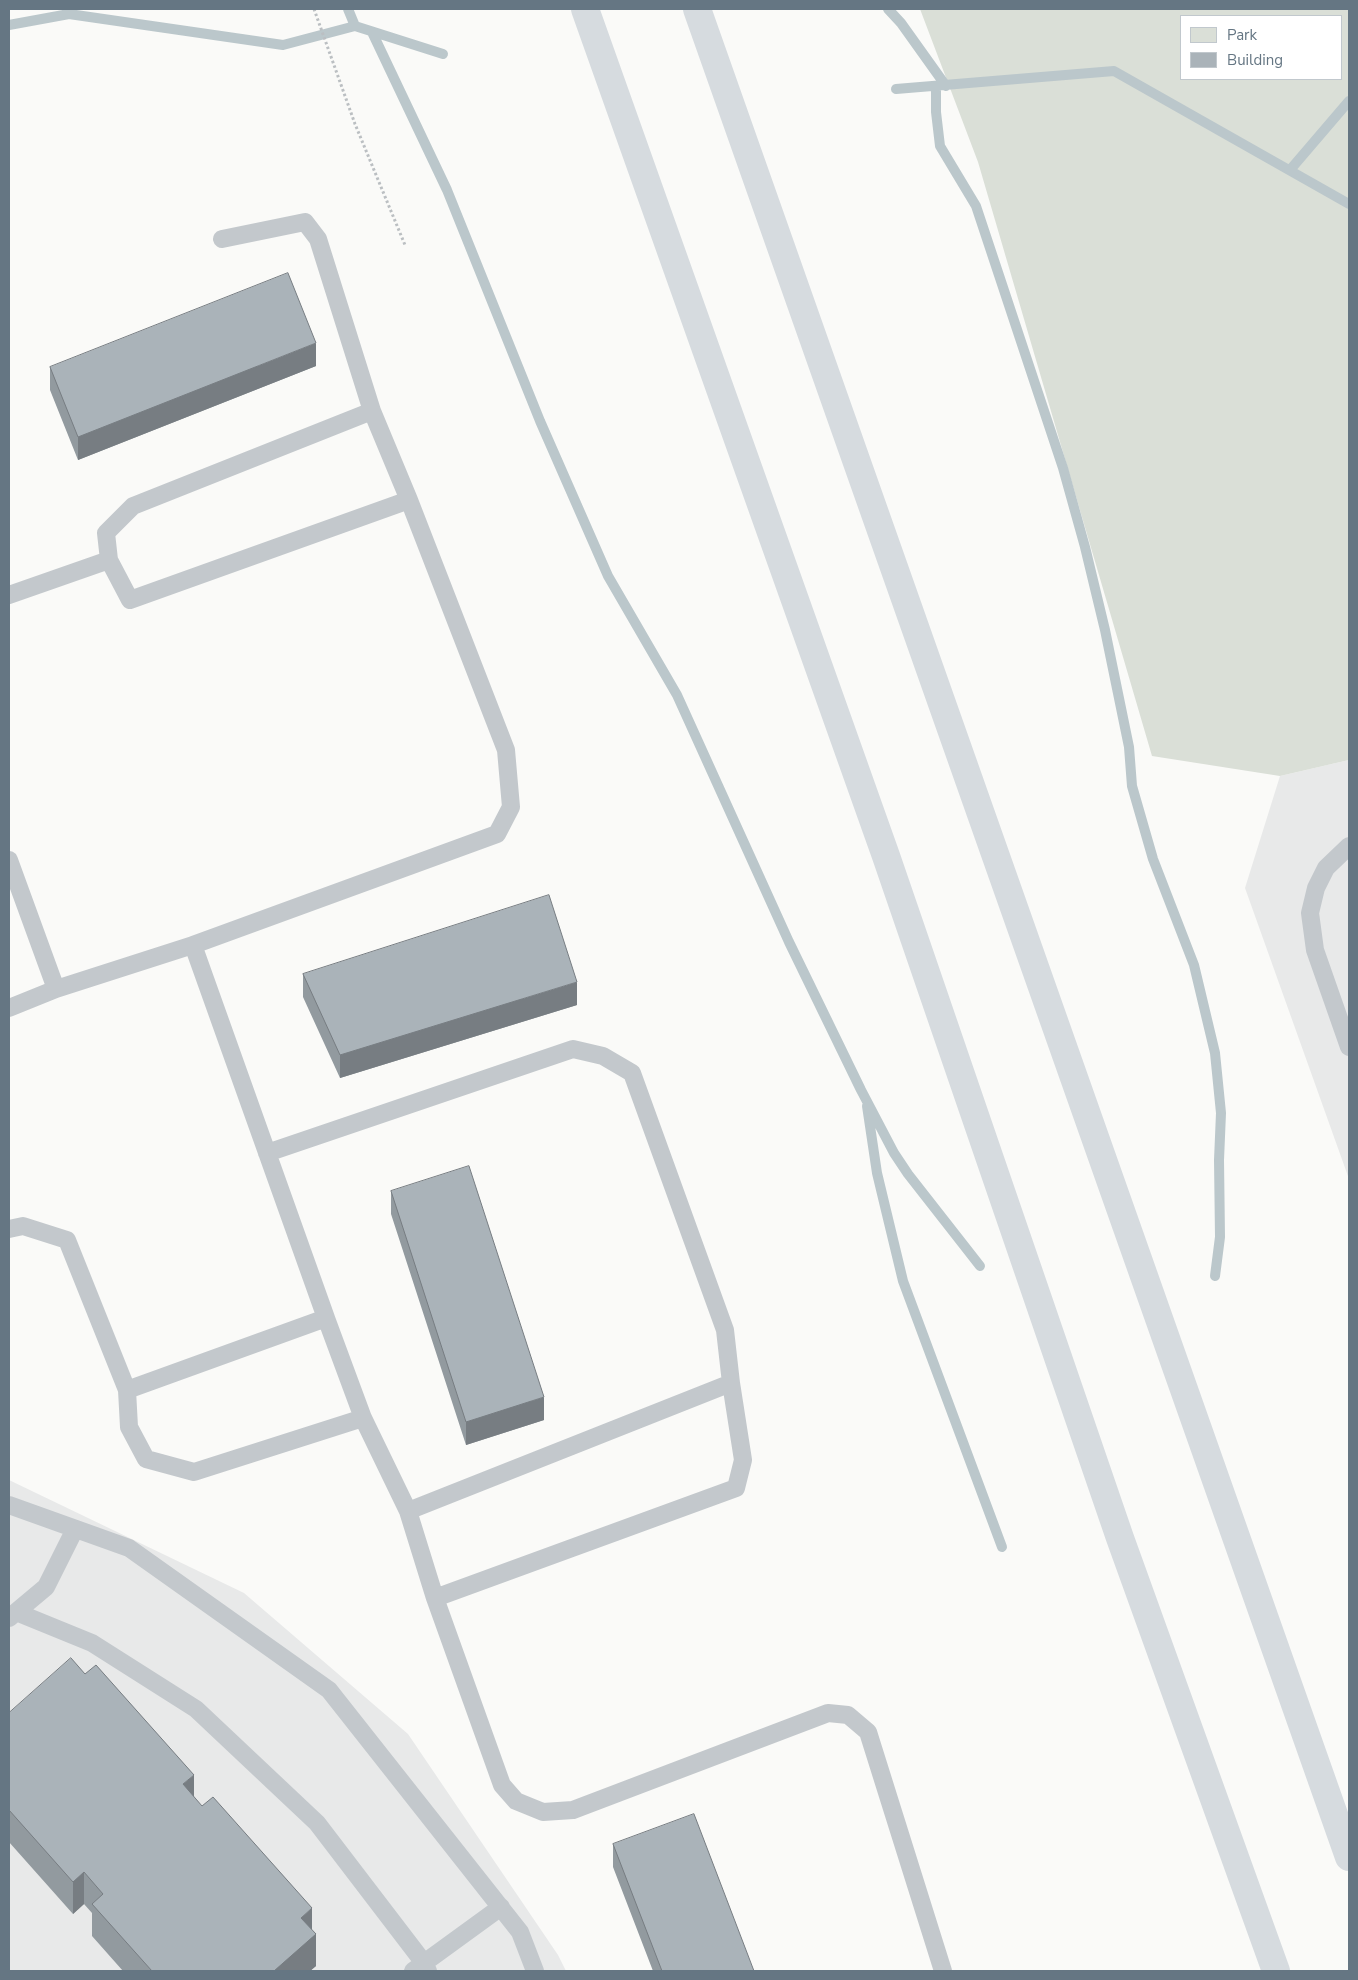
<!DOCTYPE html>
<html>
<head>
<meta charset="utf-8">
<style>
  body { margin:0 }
  #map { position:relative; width:1358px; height:1980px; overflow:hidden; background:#fafaf8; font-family:"Nunito Sans",sans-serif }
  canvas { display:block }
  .frame { position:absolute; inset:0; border:10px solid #657683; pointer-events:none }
  .legend { position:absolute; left:1180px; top:15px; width:162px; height:65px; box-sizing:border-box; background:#fff; border:1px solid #c1c8cd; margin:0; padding:6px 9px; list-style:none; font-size:15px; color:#657683 }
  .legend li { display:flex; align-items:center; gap:10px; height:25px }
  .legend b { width:25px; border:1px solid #c1c8cd }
</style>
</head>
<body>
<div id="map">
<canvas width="1358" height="1980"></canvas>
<div class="frame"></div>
<ul class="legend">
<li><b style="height:14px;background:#dadfd7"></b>Park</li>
<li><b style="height:14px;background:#aab3b9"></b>Building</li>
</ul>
</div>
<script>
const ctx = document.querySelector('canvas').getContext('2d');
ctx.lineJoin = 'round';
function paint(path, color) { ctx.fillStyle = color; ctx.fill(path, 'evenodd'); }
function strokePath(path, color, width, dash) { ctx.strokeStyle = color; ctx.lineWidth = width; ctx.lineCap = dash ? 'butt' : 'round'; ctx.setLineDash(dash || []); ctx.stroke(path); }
paint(new Path2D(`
  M1349,760V1179L1245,888L1280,776Z
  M9,1480L244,1593L408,1734L558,1955L566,1971H9Z`), '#e8e9e9');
paint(new Path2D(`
  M920,9H1349V760L1280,776L1152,756L978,162ZM1182,16H1342V79H1182Z`), '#dadfd7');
strokePath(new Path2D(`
  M348,9L355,26
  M888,9L901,23L946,86
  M9,25L69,14L283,45L355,26L443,54
  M372,32L447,190L540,421L608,576L677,695L789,942L861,1090L894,1153L908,1174L980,1266
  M936,86V112L940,146L976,206L1063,468L1085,547L1105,630L1129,747L1132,786L1153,859L1194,965L1215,1053L1221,1113L1219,1160L1220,1237L1215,1276
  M896,89L1114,71L1349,204
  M1290,170L1349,101
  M867,1106L877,1173L903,1281L1002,1547`), '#bbc7cb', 10);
strokePath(new Path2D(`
  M314,9L355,124L405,245`), '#bbbfc2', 3, [2.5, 2.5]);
strokePath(new Path2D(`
  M222,239L305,222L318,239L372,411
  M372,411L409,500L130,600L109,560L106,533L133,506Z
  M9,595L109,560
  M1349,846L1326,868L1316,888L1310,913L1315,950L1349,1047
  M9,860L56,989L9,1008
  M193,945L497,834L511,807L506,750L409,500
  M267,1153L573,1049L603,1056L632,1073L725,1330L731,1383L408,1511L363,1418L326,1318
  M9,1229L23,1226L67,1240L127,1390L326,1318L193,945L56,989
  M127,1390L129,1427L146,1459L194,1472L363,1418
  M9,1505L129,1548L329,1690L520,1932L535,1971
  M408,1511L435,1598L736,1488L743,1460L731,1383
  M435,1598L502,1785L516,1801L543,1812L573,1810L828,1713L848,1715L868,1732L943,1971
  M16,1612L92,1643L196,1709L317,1823L424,1963L428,1971
  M9,1618L46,1587L75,1529
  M413,1971L501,1907`), '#c3c8cc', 18);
strokePath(new Path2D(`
  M585,9L886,856L1120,1538L1276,1971
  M697,9L1349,1857`), '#d6dbdf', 28);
paint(new Path2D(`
  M316,366L78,460L50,390V367Z
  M303,974L577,1005L340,1078L303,997Z
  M391,1191L544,1420L466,1445L391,1214Z
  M9,1713L194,1797L316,1966L310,1971H123L92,1936V1913L84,1904L73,1914L9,1842Z
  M613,1844L754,1971H653L613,1867Z`), '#929a9f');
paint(new Path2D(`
  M316,343V366L78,460V437Z
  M577,982V1005L340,1078V1055Z
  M544,1397V1420L466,1445V1422Z
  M194,1775V1807L183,1784Z
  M84,1872V1904L73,1914V1882Z
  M312,1908V1937L316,1934V1966L310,1971H274L301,1918Z`), '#777d82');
const building = new Path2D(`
  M288,273L316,343L78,437L50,367Z
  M549,895L577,982L340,1055L303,974Z
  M469,1166L544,1397L466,1422L391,1191Z
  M71,1658L85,1674L96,1665L194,1775L183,1784L202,1806L213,1797L312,1908L301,1918L316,1934L274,1971H152L92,1904L103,1894L84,1872L73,1882L9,1810V1713Z
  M694,1814L754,1971H662L613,1844Z`);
paint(building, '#aab3b9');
strokePath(building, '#777d82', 1);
</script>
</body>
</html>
